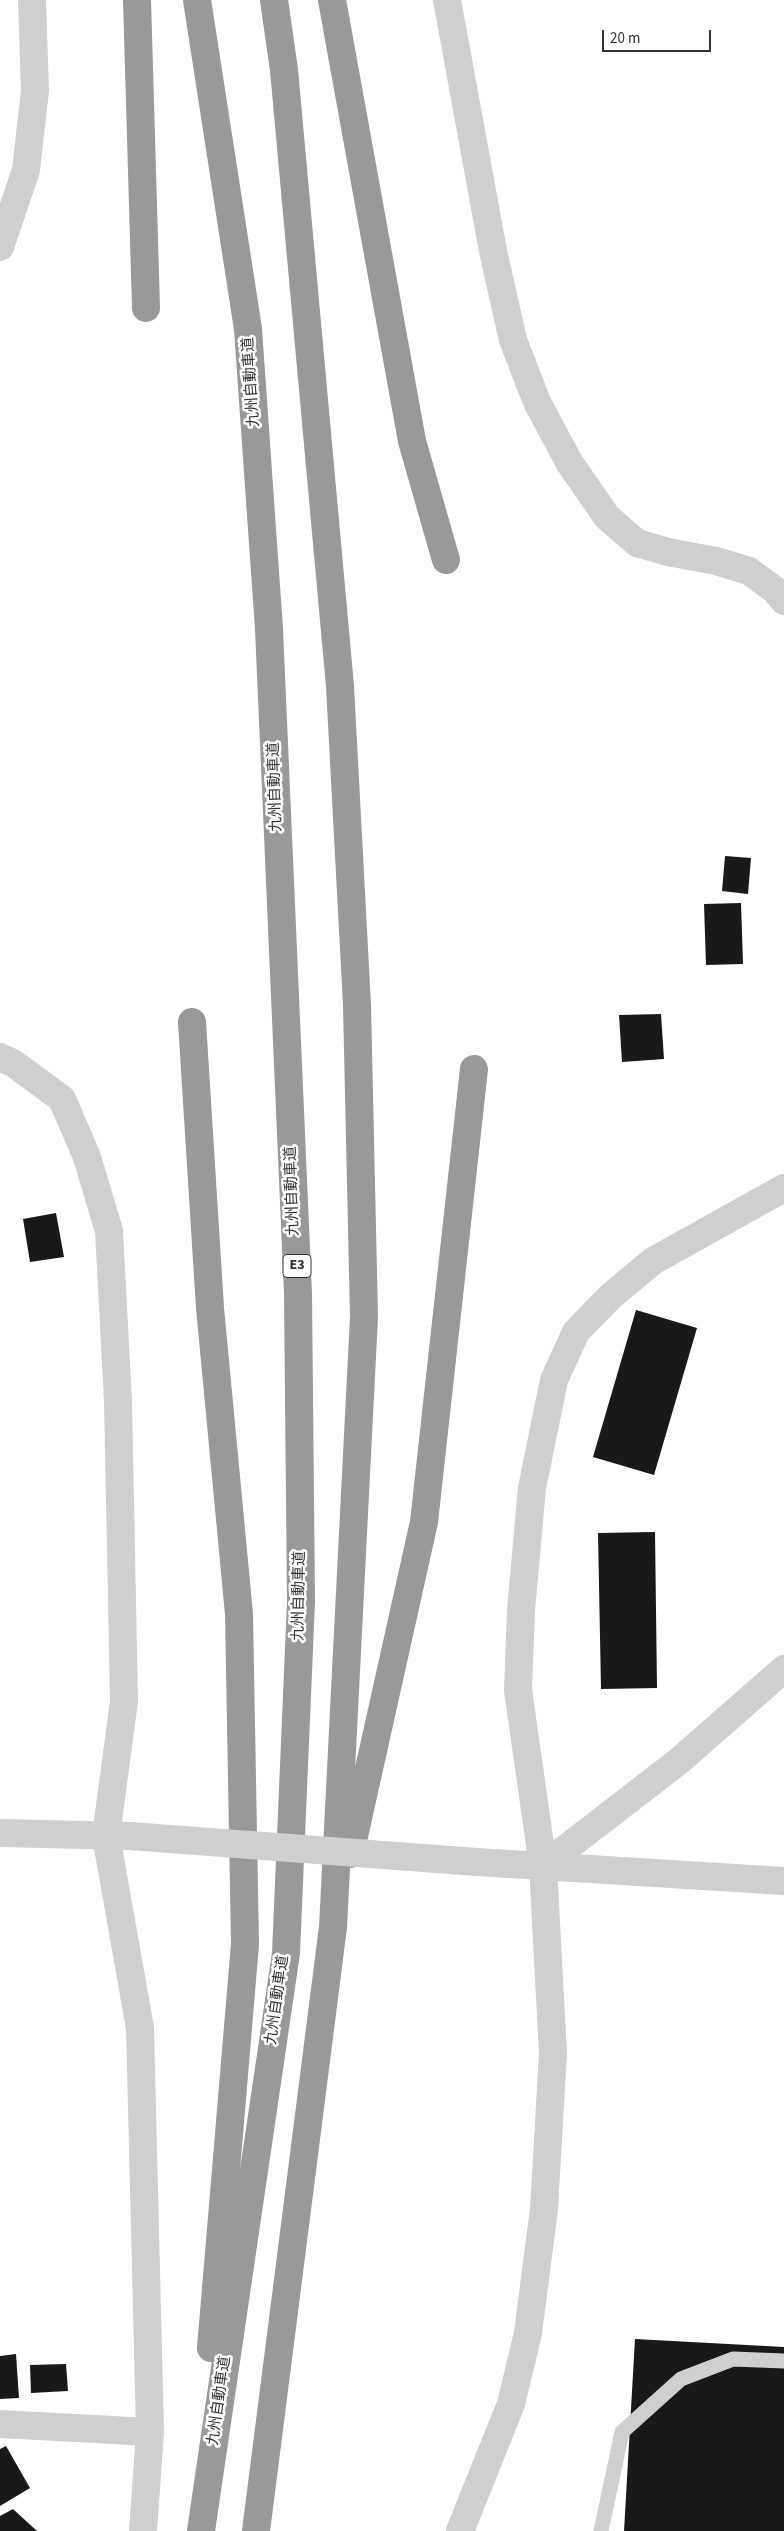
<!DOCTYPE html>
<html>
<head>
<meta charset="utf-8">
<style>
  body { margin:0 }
  #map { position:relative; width:784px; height:2531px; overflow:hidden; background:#fff; font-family:"Source Sans 3",sans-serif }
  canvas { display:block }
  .scale { position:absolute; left:602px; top:30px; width:109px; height:22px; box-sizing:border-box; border:2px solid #323232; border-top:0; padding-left:6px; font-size:15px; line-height:18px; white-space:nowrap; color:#323232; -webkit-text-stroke:4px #fff; paint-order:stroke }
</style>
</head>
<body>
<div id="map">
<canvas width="784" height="2531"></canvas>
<div class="scale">20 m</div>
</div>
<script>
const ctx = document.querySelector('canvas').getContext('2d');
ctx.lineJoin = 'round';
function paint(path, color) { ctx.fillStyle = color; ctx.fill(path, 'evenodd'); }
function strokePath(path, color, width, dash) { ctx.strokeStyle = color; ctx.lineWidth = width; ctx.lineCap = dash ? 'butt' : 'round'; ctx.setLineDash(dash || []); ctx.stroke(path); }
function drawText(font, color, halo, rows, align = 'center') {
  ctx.font = font + ' "Source Sans 3","Noto Sans JP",sans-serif'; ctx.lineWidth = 5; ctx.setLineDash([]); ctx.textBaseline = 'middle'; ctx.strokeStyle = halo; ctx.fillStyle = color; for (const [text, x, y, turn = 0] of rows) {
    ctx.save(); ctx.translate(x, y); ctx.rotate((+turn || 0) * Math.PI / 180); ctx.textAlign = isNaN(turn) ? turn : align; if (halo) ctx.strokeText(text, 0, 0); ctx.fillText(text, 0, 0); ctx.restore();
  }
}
paint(new Path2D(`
  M725,856L751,858L748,894L722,891Z
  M741,903L743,964L706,965L704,904Z
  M661,1014L664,1059L622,1062L619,1015Z
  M56,1213L64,1257L30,1262L23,1219Z
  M636,1310L697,1328L654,1475L593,1457Z
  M655,1532L657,1688L601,1689L598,1533Z
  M635,2339L784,2347V2531H624Z
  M16,2354L19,2398L0,2399V2356Z
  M66,2364L68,2391L31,2393L30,2365Z
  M6,2446L30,2488L0,2506V2449Z
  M13,2509L37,2531H0V2516Z`), '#191919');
strokePath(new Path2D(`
  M601,2531L622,2432L681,2379L733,2359L784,2361`), '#cfcfcf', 15);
strokePath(new Path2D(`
  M0,247L26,170L35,91L32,0
  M0,1057L13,1063L62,1099L87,1157L109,1231L118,1401L124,1701L106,1836L140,2028L150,2432L143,2531
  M543,1866L679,1761L784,1669
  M0,2424L150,2432`), '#cfcfcf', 28);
strokePath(new Path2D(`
  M447,0L493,251L513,340L537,402L569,462L607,517L637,543L668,552L716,561L749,571L775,590L784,601
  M0,1833L130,1836
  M477,1862L784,1881
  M460,2531L511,2404L528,2333L544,2209L553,2053L543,1866L518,1690L521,1610L532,1488L554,1380L576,1332L611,1296L653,1261L784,1188`), '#cfcfcf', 28);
strokePath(new Path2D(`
  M137,0L146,308
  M197,0L248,329L269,629L298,1294L301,1602L286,1953L201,2531
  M332,0L412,441L446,560
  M192,1022L210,1308L239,1614L245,1944L211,2348
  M350,1854L424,1522L474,1069
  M256,2531L333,1927L364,1317L357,1005L340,686L284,70L274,0`), '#999', 28);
strokePath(new Path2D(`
  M130,1836L477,1862`), '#cfcfcf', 28);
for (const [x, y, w] of [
  [297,1266,28]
]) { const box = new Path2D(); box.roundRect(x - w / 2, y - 11.5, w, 23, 4); ctx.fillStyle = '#fff'; ctx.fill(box); strokePath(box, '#323232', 1); }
drawText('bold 14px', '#323232', null, [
  ["E3",297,1266]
]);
drawText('15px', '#323232', '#fff', [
  ["九州自動車道",252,382,-94],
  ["九州自動車道",276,787,-92],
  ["九州自動車道",293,1191,-92],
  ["九州自動車道",300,1596,-89],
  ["九州自動車道",278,2000,-82],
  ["九州自動車道",220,2401,-82]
]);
</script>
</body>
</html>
